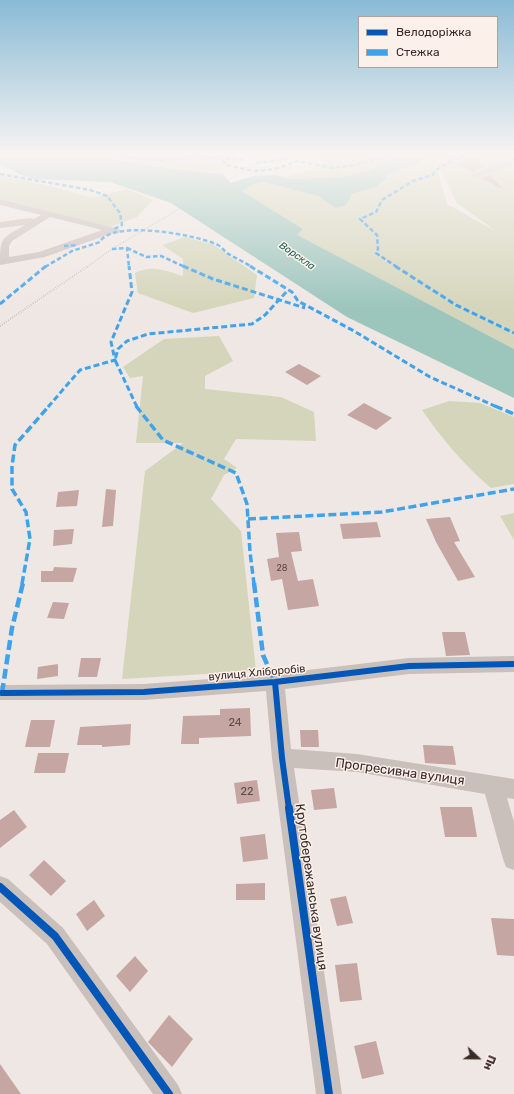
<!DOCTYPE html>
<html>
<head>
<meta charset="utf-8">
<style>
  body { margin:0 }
  #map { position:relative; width:514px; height:1094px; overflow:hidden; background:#efe7e3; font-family:Rubik,sans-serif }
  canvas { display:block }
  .legend { position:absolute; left:358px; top:16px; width:140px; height:52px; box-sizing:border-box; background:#fcf0ea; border:1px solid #afa19c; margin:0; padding:5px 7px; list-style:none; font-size:12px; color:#3b2b28 }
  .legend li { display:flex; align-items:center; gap:8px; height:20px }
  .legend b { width:20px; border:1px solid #afa19c }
  .north { position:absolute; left:458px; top:1038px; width:40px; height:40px; -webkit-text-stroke:3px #fcf0ea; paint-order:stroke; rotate:112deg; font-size:11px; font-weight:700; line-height:16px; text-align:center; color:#3b2b28 }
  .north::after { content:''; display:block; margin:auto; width:14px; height:18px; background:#3b2b28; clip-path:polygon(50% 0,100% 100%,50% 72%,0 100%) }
</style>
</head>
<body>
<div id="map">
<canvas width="514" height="1094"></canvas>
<ul class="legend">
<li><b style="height:5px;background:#0057b8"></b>Велодоріжка</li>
<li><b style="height:5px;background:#3fa3eb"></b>Стежка</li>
</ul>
<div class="north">Пн</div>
</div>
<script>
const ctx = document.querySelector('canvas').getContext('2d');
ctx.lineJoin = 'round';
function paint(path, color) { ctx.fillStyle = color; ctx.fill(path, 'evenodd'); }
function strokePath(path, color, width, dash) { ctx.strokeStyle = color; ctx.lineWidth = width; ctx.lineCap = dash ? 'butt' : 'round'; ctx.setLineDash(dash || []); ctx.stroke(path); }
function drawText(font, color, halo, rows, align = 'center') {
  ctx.font = font + ' Rubik,sans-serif'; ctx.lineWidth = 3; ctx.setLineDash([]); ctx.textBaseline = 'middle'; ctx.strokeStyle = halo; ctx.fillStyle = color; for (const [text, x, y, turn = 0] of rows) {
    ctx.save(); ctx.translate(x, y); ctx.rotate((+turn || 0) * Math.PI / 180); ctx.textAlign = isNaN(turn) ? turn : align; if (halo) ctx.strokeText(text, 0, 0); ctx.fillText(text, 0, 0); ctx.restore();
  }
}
paint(new Path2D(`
  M88,155H235L227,166L214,172L175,169Z
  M313,155H400L371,170L342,177L289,179L284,177L321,167V161Z
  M433,155H514V349L296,235L303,229L242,191L254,184L263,182L318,196L335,208L346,205L352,194L374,188L387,180L388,174L417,164L424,159ZM436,165L439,167L457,203L497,232L447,204Z
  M0,176L51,186L93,198L127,189L153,200L137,217L110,227L0,199Z
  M186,237L214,245L257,275L254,298L193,313L138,293L135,273C152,264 167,271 183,276V259L162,245Z
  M219,336L233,361L205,376V389L281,397L314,412L316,441L236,439L224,459L237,468L224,475L211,499L241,531L256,671L122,679L145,471L183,443H136L143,376L130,378L123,367L164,339Z
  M449,401L480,403L514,417V484L491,488C464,465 442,439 422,410Z
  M514,513V540L500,516Z`), '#d5d5bb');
paint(new Path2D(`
  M0,155H85L174,169L223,174L231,183L253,176L277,175L289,179L342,177L371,170L400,155H433L424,159L417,164L388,174L387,179L374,188L352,194L346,205L335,208L318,196L263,182L254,184L242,191L303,229L297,235L514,349V398L347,317L171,203L110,182L35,179L21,175L0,164Z`), '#9cc5bc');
paint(new Path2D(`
  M476,157L484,167L472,172L455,163Z
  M490,175L501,187L500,188L482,178Z
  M299,364L321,376L307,385L285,372Z
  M364,403L392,418L376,430L347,415Z
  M106,489L116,490L113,526L102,527Z
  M79,490L77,506L56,507L58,492Z
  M450,517L460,541L454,542L475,577L458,581L436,542L426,519Z
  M377,522L381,537L343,539L340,524Z
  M74,529L72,544L53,546L54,530Z
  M299,532L302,551L291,552L298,581L313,579L319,606L288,610L282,579L271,581L267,559L279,557L276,533Z
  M54,567L77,568L73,582H41V571H53Z
  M53,602L69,603L64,619L47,618Z
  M442,632H465L470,655L446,656Z
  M81,658H101L97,677H78Z
  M58,664V676L37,679L38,667Z
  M250,708L251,736L199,738V744H181L183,716L220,715V709Z
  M31,720H55L50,747H25Z
  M131,724L130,745L102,747V745H77L80,727Z
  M300,730H318L319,747H301Z
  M423,745L453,746L456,765L425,763Z
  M38,753H69L65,773H34Z
  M257,780L260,801L237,804L234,783Z
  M334,788L337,808L314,810L311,790Z
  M440,807H472L477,837H445Z
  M14,810L27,827L0,848V820Z
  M265,834L268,859L243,862L240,837Z
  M44,860L66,881L51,896L29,875Z
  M265,883V900H236V884Z
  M346,896L353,923L337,926L330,899Z
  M94,900L105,916L87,931L76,914Z
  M491,918L514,919V956L497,955Z
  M135,956L148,971L130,992L116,976Z
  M357,963L362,1000L340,1002L335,965Z
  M169,1015L193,1039L172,1067L148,1042Z
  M376,1041L384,1074L362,1079L354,1046Z
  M0,1064L21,1094H0Z`), '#c5a6a3');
paint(new Path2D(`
  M514,158V164L477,178H471L470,176L471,174Z
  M0,199L119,229L121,231L119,233H113L45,257L0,265C0,236 1,239 25,225L0,228V222L30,218L34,219L41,215L0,205ZM50,217L102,230L39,252L9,257V246L12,241Z
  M514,656V672L409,674L285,689L291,749L357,754L514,779V799L507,798L514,822V870L506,867L503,859L485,794L357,772L294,768L342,1094H316L272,758L266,691L144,700H0V686L2,685L144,684L275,674L409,658Z
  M0,876L8,879L63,928L178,1085L182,1094H153L47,944L0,902Z`), '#c9bfbb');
strokePath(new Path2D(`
  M87,267L112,249L270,155`), '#b1a8a5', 1.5, [0.5, 1.5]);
strokePath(new Path2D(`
  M0,326L88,266`), '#b1a8a5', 2, [0.5, 2]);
strokePath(new Path2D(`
  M119,155C147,160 173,163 200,155
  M229,155L223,161L226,165L255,171L275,169L298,161L333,168L355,165L390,155
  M198,156L244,160
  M256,163L285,159L290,155
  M0,174L90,190L107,196L120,213L122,225L112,230
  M64,246L78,245
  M127,248L146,257L161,256L185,267
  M112,249L127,248L129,267
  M45,267L72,251L100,242C112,219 198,235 218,245C222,247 224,251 227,253C235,258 244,262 252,267
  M397,267L376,253L378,249L377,235L360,219L376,212L382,200L413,181L432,175L440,167L465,155`), '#3fa3eb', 2.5, [4.5, 2.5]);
strokePath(new Path2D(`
  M183,266L213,279L305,308
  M250,266L292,292L298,301L354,331L430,377L497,407
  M395,266L456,305L514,333
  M0,304L46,266
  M48,407L80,370L115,360L111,342L132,292L129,266
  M137,407L115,360L118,349L127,341L148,334L252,324L265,315L288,290`), '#3fa3eb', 3, [6, 3]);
strokePath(new Path2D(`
  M136,406L163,440L236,473L247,504L250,552L254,584
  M495,406L514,414
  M248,519L382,512L514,489
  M22,584L30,539L26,512L12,489V466L15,445L49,406`), '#3fa3eb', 3.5, [8, 3.5]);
strokePath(new Path2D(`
  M254,583L263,655L275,682
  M2,693L12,628L23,583`), '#3fa3eb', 4.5, [10, 4.5]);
strokePath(new Path2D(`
  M275,682L282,758L289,809
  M2,693L144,692L275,682L409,666L514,664`), '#0057b8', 6);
strokePath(new Path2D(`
  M289,808L329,1094
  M0,887L55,936L169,1094`), '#0057b8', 8);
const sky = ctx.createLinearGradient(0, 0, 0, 309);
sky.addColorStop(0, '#89bbd6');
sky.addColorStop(0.5, '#f8f4f2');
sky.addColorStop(1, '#f8f4f200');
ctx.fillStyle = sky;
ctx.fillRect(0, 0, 514, 309);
drawText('9px', '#5e4a47', null, [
  ["28",282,568]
]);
drawText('italic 10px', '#196158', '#fcf0ea', [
  ["Ворскла",297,256,35]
]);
drawText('11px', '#3b2b28', '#fcf0ea', [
  ["вулиця Хліборобів",257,673,-5]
]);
drawText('11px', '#5e4a47', null, [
  ["24",235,723],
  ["22",247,792]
]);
drawText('13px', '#3b2b28', '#fcf0ea', [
  ["Прогресивна вулиця",400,772,8],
  ["Крутобережанська вулиця",311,887,82]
]);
</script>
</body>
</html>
